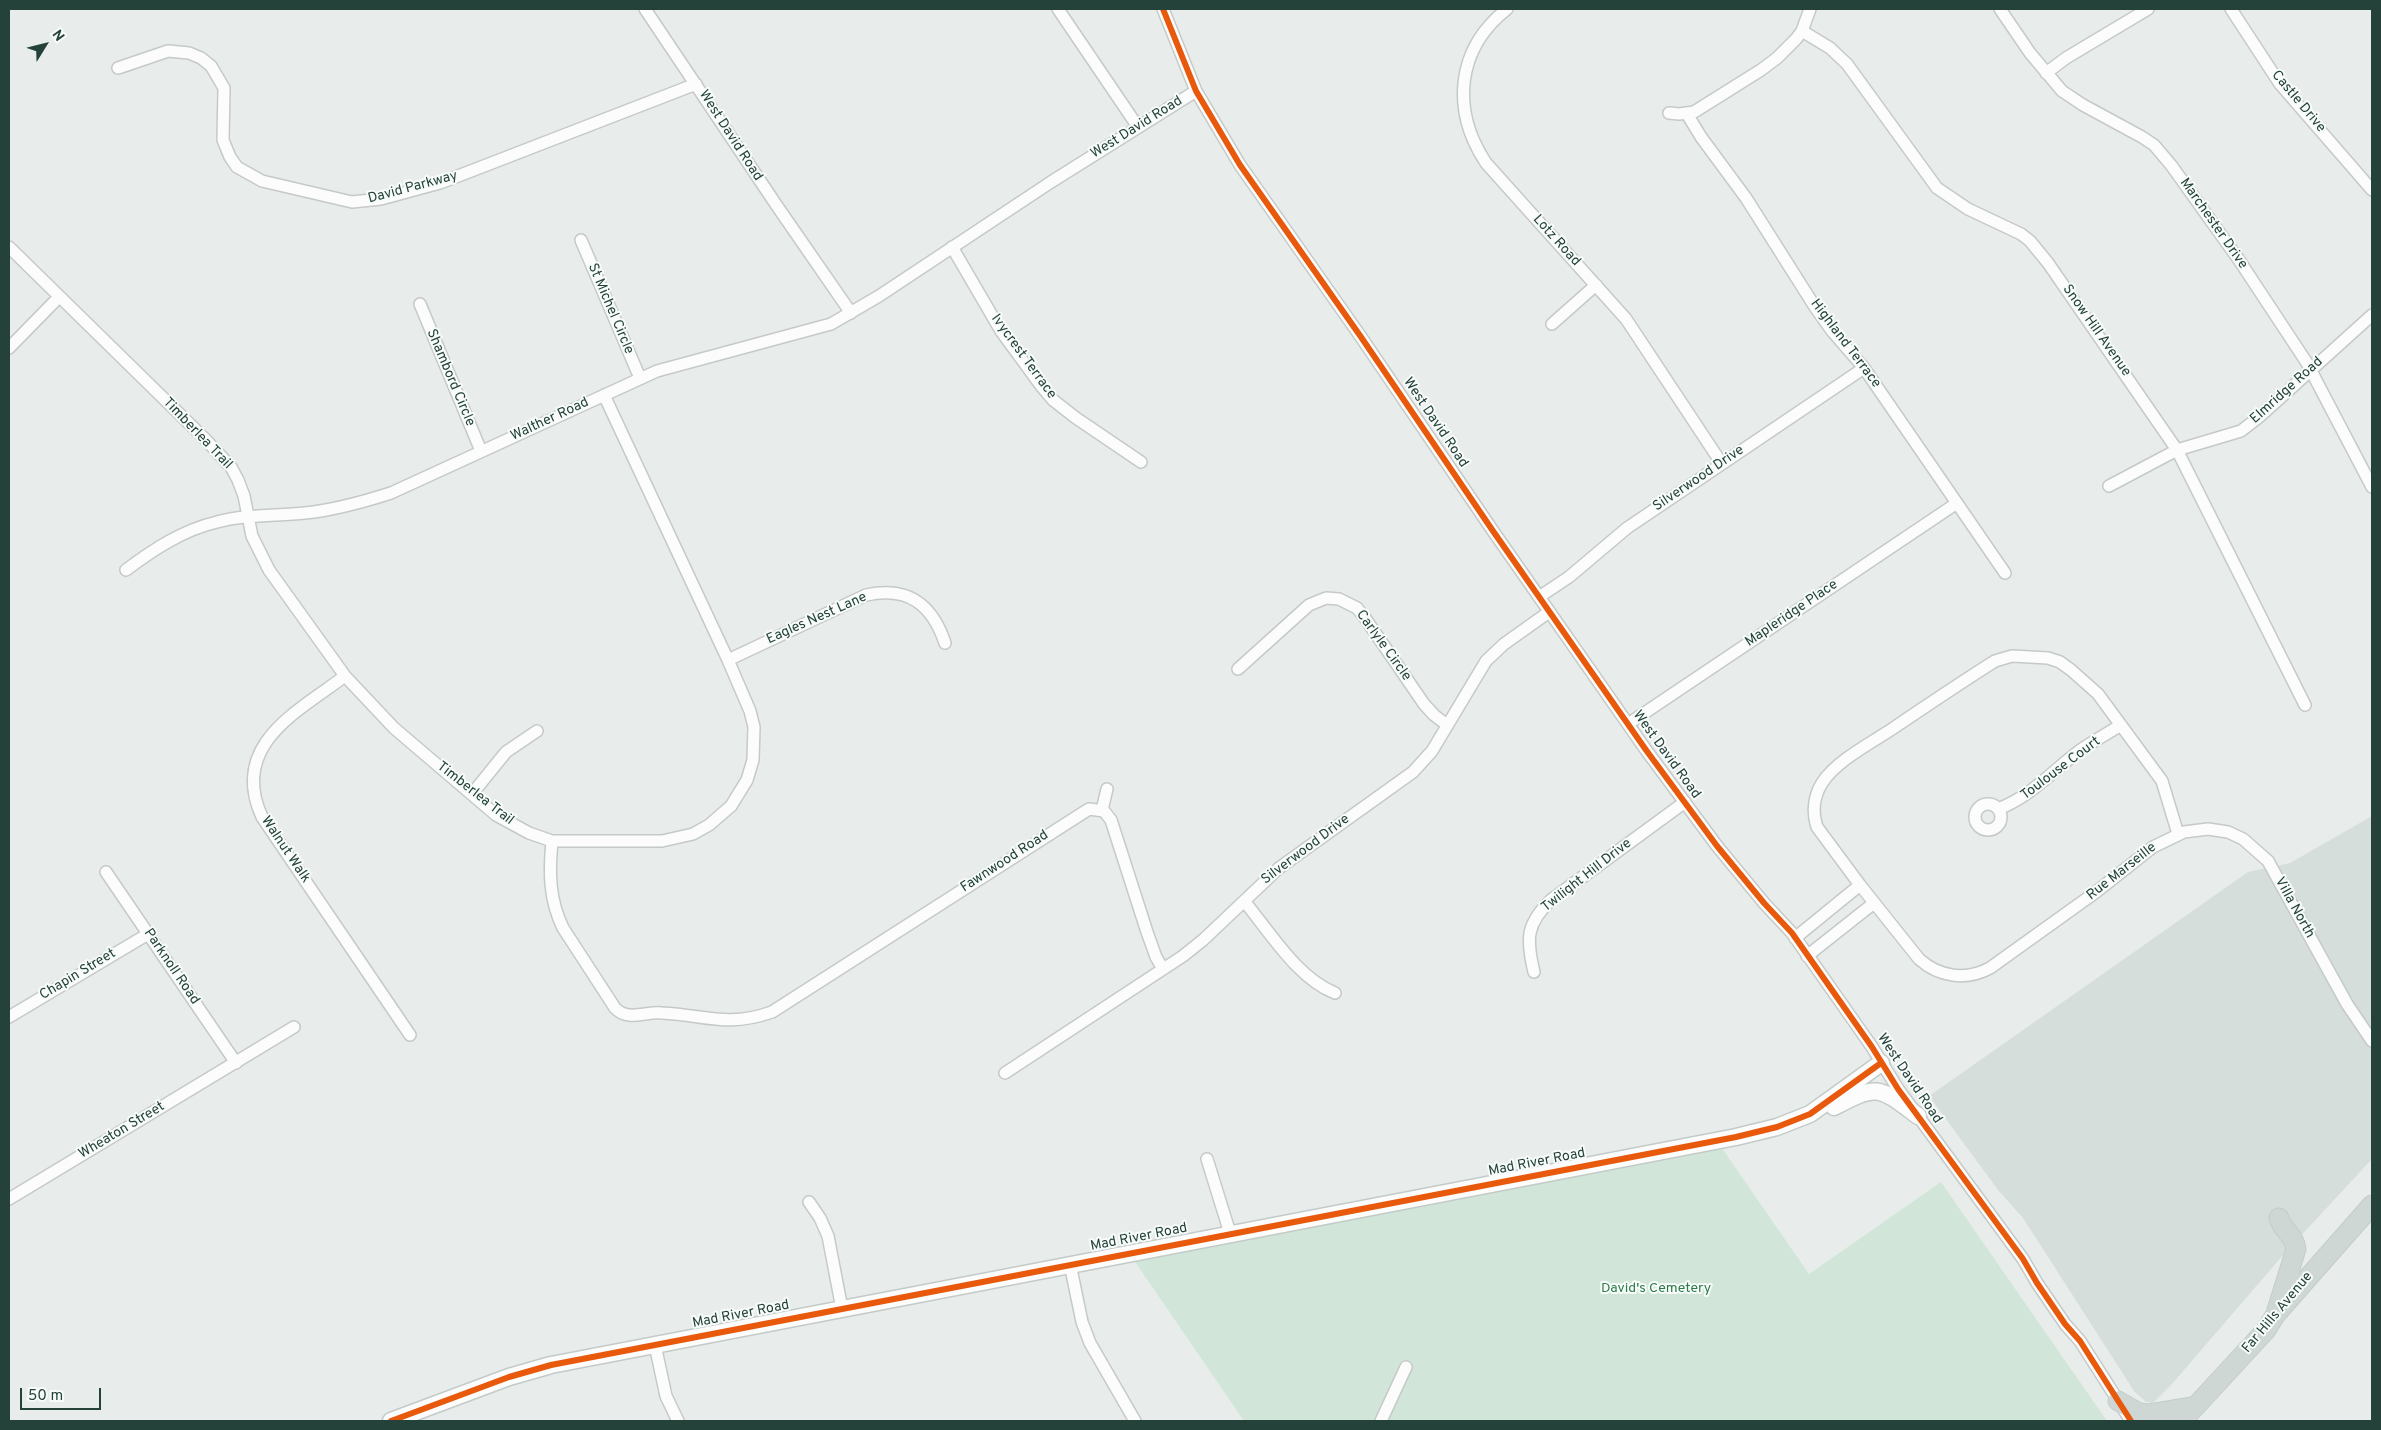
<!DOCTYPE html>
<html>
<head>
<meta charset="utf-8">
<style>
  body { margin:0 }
  #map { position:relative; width:2381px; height:1430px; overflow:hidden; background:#e8edeb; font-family:Overpass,sans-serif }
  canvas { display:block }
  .frame { position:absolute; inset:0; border:10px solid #24423a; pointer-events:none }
  .north { position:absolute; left:20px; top:20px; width:50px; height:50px; -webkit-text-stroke:4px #f7fbf9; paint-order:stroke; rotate:54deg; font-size:14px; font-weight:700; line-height:20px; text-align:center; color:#24423a }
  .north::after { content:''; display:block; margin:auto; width:18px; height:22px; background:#24423a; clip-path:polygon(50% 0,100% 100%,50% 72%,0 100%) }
  .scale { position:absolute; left:20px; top:1388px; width:81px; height:22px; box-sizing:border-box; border:2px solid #24423a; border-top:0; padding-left:6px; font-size:15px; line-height:18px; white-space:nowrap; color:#24423a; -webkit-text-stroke:4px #f7fbf9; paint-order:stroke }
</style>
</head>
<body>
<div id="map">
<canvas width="2381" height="1430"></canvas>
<div class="frame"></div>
<div class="north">N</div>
<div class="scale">50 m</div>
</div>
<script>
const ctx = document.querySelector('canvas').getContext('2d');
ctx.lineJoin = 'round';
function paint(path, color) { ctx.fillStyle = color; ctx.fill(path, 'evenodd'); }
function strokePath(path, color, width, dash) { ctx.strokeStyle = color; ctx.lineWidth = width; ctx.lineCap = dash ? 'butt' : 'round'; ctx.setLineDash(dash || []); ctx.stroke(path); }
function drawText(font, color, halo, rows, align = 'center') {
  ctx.font = font + ' Overpass,sans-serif'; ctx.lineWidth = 4; ctx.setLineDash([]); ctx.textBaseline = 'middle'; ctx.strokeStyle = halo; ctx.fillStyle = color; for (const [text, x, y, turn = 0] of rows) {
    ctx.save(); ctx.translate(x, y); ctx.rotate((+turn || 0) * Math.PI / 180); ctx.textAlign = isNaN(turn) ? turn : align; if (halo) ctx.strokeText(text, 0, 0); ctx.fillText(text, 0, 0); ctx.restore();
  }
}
paint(new Path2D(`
  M2372,816V1159L2284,1254L2172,1384L2153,1403L2146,1402L2134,1391L2023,1218L1998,1190L1929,1096L2248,872L2290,863Z`), '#d6dedb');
paint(new Path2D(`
  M1717,1141L1809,1274L1941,1182L2107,1421H1244L1129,1253Z`), '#d1e6d8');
const street = new Path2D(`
  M645,9L777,206L851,313
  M1058,9L1138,127
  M1163,9L1196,91L1240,165L1361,337L1493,531L1646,750L1717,846L1764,903L1792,933L1872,1047L1898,1089L2023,1259L2037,1283L2065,1324L2080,1341L2131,1421
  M1507,9C1456,49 1451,110 1486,163L1626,319L1722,464
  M2000,9L2030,53L2062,91L2083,105L2142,137L2154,145L2171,165L2239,260L2307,363L2372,487
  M2231,9L2280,84L2372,190
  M1802,31L1830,48L1847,64L1937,188L1968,209L2021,234L2030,241L2048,263L2177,450L2305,705
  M118,68L168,51L189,53L201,58L211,66L224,88L223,140L230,157L237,167L262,181L352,202L381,199L440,183L696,84
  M2046,73L2066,58L2148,9
  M1669,113L1679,114L1694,112L1761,70L1777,58L1796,39L1802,31L1810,9
  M1687,114L1701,137L1746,198L1815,307L1832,331L1864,368L2005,573
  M581,240L640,378
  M9,247L206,440L231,467L238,480L244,496L252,536L269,570L345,676L394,728L496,815L529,833L552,841H662L693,834L709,825L731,806L747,780L753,760L754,727L750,711L728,660L604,395
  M952,247L1001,331L1042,387L1053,400L1076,418L1141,462
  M420,304L481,451
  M1552,324L1596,285
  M9,348L59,297
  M2109,486L2177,450L2241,431L2259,417L2372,315
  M126,570C154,549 183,530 217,522C246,514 276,516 305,513C335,510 363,502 391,493L657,371L831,324L879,296L1051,182L1196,91
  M1539,597L1569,577L1627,528L1864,368
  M728,660L866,595C908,586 932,604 945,643
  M1238,669L1309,605L1326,598L1339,599L1357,608L1365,618L1424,704L1434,715L1447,725
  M345,676C297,712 229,745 262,817L410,1035
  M1628,724L1957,503
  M472,794L506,752L537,731
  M1975 817a13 13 0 1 1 26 0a13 13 0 1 1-26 0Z
  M1998,809C2032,796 2053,770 2082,749C2094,741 2108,733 2121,725
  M1102,810L1107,789
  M2178,834L2162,781L2098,694L2071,670L2060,662L2048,658L2012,656L1995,661C1960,683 1926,706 1892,729C1871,743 1836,761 1822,783C1814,796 1812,812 1817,827L1860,885L1919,959C1939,977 1966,981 1990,968L2096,892L2153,847L2184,832L2208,829L2228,832L2243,839L2268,861L2347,1004L2372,1041
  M552,841C549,873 549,899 563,928L615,1008C628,1022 646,1011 662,1013C706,1015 726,1028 772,1012L1089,809L1104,811L1111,820L1147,932L1156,957L1163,969
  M106,872L236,1063
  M1244,901C1270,932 1297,978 1335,993
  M1795,938L1860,885
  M1807,956L1874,903
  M1534,972C1526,939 1526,924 1551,900L1685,802
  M9,1017L148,934
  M1005,1073L1183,956L1203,940L1279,868L1413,772L1432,751L1486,661L1504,644L1549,612
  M1207,1159L1230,1233
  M9,1199L294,1027
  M809,1202L820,1218L828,1236L842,1309
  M1070,1264L1082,1322L1090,1343L1135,1421
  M655,1345L666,1396L678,1421
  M1381,1421L1406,1367`);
const secondary = new Path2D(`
  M1834,1107C1878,1084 1878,1086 1918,1116
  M391,1421L509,1377L551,1365L1736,1137L1777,1127L1810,1114L1881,1063`);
const primary = new Path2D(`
  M2277,1310L2296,1249C2295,1236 2282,1230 2279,1218
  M2118,1401L2139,1413L2149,1414L2196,1406
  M2182,1421L2266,1330L2276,1314L2372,1205`);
strokePath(street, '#c5cac8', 14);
strokePath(secondary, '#c3cbc8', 19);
strokePath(primary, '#c3ccc9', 21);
strokePath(street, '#fcfcfc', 11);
strokePath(secondary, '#fcfcfc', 16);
strokePath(primary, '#cfd7d5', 19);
strokePath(new Path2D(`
  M1163,9L1196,91L1240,165L1361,337L1493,531L1646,750L1717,846L1764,903L1792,933L1872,1047L1898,1089L2023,1259L2037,1283L2065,1324L2080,1341L2131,1421
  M391,1421L509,1377L551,1365L1736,1137L1777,1127L1810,1114L1881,1063`), '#e8590c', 6);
drawText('14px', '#24423a', '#f7fbf9', [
  ["Castle Drive",2298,102,50],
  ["West David Road",1137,128,-32],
  ["West David Road",730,136,57],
  ["David Parkway",413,188,-15],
  ["Marchester Drive",2213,224,55],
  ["Lotz Road",1556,241,48],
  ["St Michel Circle",610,309,67],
  ["Snow Hill Avenue",2096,331,55],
  ["Highland Terrace",1845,344,53],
  ["Ivycrest Terrace",1023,357,54],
  ["Shambord Circle",450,378,67],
  ["Elmridge Road",2287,391,-42],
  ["Walther Road",550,420,-25],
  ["West David Road",1435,423,56],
  ["Timberlea Trail",197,434,46],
  ["Silverwood Drive",1699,479,-34],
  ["Mapleridge Place",1792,614,-34],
  ["Eagles Nest Lane",817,619,-24],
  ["Carlyle Circle",1383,646,54],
  ["West David Road",1666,755,54],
  ["Toulouse Court",2061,769,-37],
  ["Timberlea Trail",475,794,38],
  ["Walnut Walk",285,850,56],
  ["Silverwood Drive",1306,850,-37],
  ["Fawnwood Road",1005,862,-33],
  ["Rue Marseille",2122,872,-38],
  ["Twilight Hill Drive",1587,876,-38],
  ["Villa North",2294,908,61],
  ["Parknoll Road",171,967,56],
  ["Chapin Street",78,975,-31],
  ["West David Road",1909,1079,56],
  ["Wheaton Street",122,1131,-31],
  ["Mad River Road",1537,1163,-11],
  ["Mad River Road",1139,1238,-11],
  ["Far Hills Avenue",2278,1313,-50],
  ["Mad River Road",741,1315,-11]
]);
drawText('14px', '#2d7a4b', '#f7fbf9', [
  ["David's Cemetery",1656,1289]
]);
</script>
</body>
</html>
